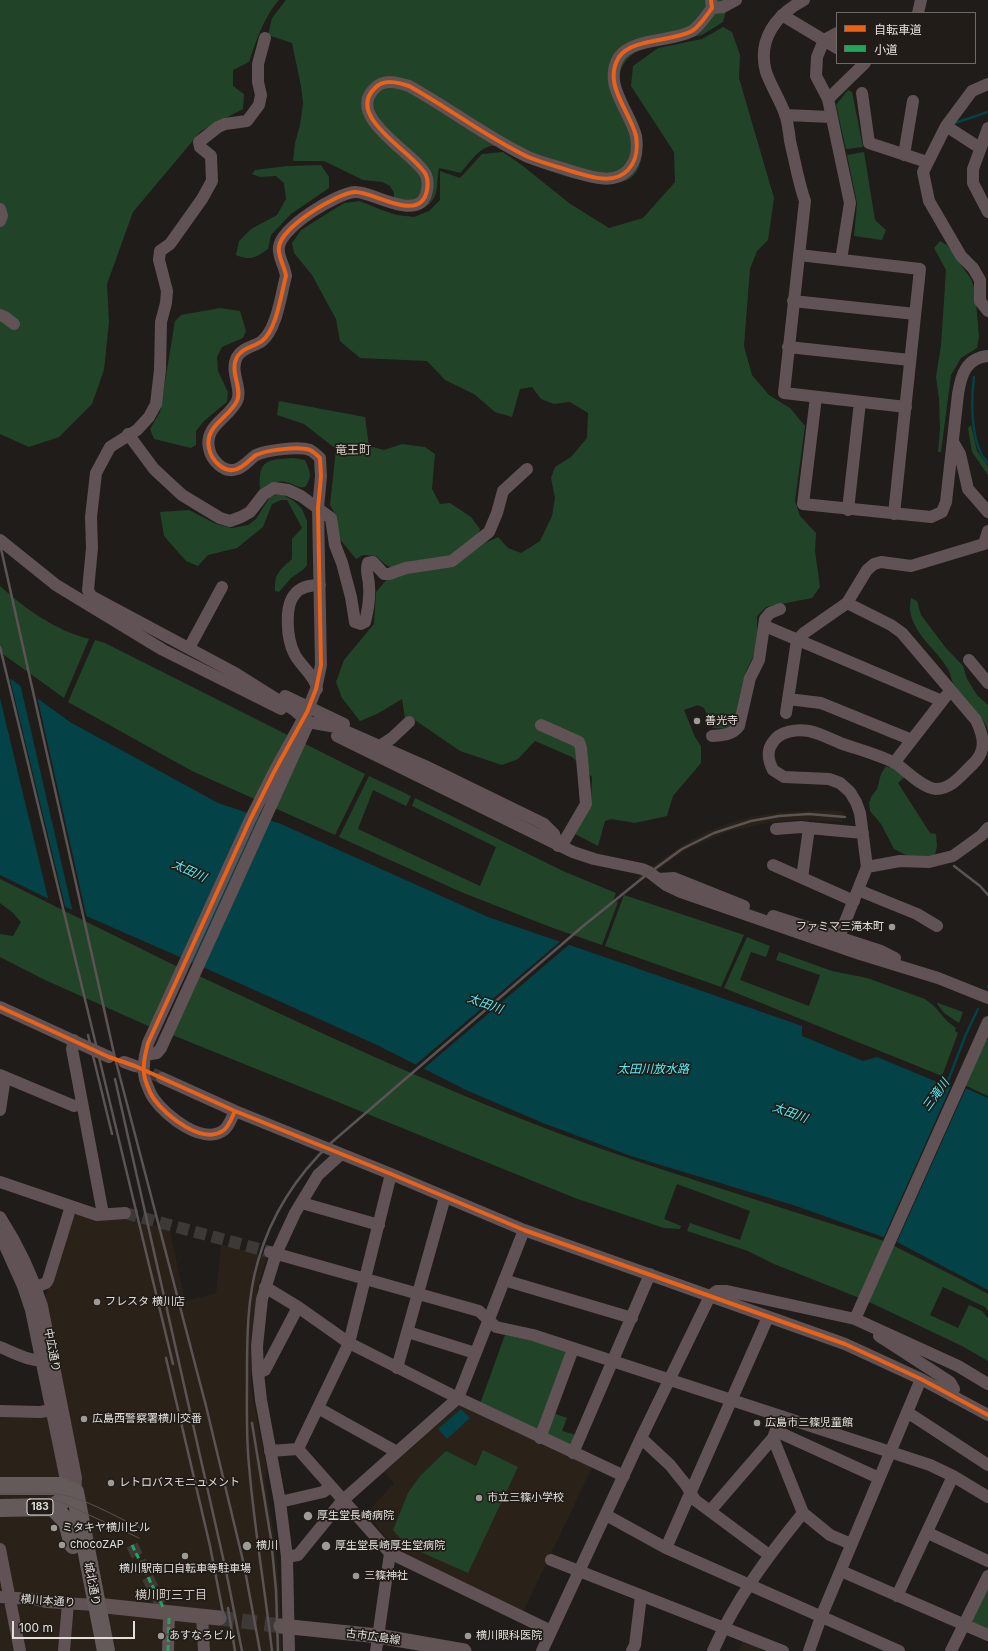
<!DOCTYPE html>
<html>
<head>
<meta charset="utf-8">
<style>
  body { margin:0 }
  #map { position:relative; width:988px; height:1651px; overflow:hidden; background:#1f1c19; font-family:Inter,"Noto Sans JP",sans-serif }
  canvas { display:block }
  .legend { position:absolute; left:836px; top:12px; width:140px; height:52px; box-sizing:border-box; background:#211c17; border:1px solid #6f6a65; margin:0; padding:5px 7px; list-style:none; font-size:12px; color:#e3dfdb }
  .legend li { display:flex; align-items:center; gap:8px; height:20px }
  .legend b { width:20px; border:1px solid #6f6a65 }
  .scale { position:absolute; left:12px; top:1621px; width:123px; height:18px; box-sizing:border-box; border:2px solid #e3dfdb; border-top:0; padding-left:5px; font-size:12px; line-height:14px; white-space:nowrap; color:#e3dfdb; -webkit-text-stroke:3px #211c17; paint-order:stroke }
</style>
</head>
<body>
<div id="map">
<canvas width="988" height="1651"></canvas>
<ul class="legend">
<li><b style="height:5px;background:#ea6118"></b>自転車道</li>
<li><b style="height:5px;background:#20a55d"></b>小道</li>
</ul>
<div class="scale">100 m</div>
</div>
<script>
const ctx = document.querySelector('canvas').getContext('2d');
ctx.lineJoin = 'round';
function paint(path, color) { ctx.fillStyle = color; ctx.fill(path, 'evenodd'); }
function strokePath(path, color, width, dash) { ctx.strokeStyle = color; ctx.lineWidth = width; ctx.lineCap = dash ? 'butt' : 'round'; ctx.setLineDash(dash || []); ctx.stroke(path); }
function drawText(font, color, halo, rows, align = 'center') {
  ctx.font = font + ' Inter,"Noto Sans JP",sans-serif'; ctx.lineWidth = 3.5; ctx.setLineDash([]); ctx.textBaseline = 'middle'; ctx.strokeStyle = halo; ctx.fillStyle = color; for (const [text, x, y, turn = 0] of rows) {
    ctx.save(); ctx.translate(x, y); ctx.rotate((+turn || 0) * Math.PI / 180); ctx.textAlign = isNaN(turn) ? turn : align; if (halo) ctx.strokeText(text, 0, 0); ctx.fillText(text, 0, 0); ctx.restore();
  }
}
paint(new Path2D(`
  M820,810L843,811L842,822L799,820L775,822L730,831L689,848L641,882L637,878L649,868L683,845L704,833L732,822L750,817L774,813Z
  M73,1213L128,1218L170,1230L185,1301L216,1293L221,1244L267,1256L258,1287L252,1339L251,1381L253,1398L267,1469L265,1479L274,1533L279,1582L282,1651H0V1412L57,1413L38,1318Z
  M460,1405L593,1466L523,1612L398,1551L366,1514L394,1483L384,1472Z
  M744,1638L762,1645L759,1651H738Z`), '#2a2119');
paint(new Path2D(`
  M0,0H279C265,15 255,43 249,62L233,70V86L244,94L243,109L201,131L133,212L107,284L109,322L104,370L92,404L59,437L29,447L0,434V227L5,217L0,206Z
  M286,0H729L723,22L702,35L640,49C588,81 652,120 641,160C640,165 637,172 633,176C614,194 558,175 537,166C527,161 503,147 495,146C482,144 468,164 461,173L439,168C437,176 438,185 436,193C430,212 410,213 394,210V193L390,186L382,182L363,180L324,161H293L295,143L300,125L303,103L301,86L292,43L268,35L272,18Z
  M723,27L732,32L740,55L739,78L774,198L768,240L757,251L750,269L744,346L752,375L769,395L790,408L805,426L795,501L800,516L816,533L815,551L820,587L812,598L766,607L757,616V633L754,655L746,671L735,716L734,726L729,729L713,728L704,708L698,705L684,710L695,737L701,746V763L673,796L667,816L635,823L611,819L605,821L598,846L575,834L591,800L592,777L572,757L535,741L518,759L502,765L460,751L409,716L405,719L402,699L377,714L360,721L342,698L336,682L344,660L374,624L376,592L389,577L458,563L485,543L498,537L508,548L521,553L540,541L552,516L555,498L551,478L555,467L571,457L587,438L588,413L570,402L554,404L541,399L532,387L520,389L512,417L495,412L474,394L445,380L427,361L360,358L340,341L336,319L312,275L294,253L292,243L301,230L344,203L360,201L379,209L397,215L414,217L429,211L440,200V171L460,178L482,154L503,152L523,166L569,203L609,228L643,218L675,182L674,152L631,86L633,66L658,48L702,39Z
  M848,90L852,92L863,147L846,149L836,105Z
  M864,152L875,220L886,230L882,240L854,236L857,203L847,155Z
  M321,165L329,177V188L291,214L271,235L268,249C255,258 251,261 236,255L239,241L251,229L277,215L286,199L284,183L276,176L260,177L252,174L255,170L287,166Z
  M940,241L947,245L971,279L975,290L979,337L977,348L961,358L951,375L941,452H938L940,429L939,399L936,377L941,345L946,270L934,248Z
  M220,308L240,311L246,331L243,338L222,347L217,357L218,371L228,392L227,402L204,421L196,431V445L191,448L154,439L150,429L160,412L175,321L181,315Z
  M279,401L365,417L369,446L384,450L402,444L425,447L435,454L432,489L440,504L450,503L471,517L480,529L477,540L454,555L393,568L386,565L376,556L363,555L356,559L339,538L337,517L330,505L336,449L304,424L277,415Z
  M971,425L977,451L988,466V475L972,452L968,428Z
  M294,458L305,460C310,471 313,477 305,487C298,488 297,486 290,483C279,479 269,483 260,489C258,458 268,460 294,458Z
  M276,495H283L294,501L302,509L307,521V565L304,569L291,578L279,592L275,591C274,574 280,570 292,559V539L302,528L287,500H281L272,504L263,527L237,548L208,555L198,566L186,561L164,536L160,512L189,510L216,524L232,528L248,525L256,519L270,497Z
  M0,586C27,610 53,629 89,639L64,698L0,652Z
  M911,598L917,601L921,615L946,648L963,666L967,679L977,695L988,705V730C984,717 964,698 955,686C951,681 951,674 948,669C935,647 904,628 911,598Z
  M95,640L105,643L365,774L335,835L192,771L68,702Z
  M886,766L907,775L898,783L930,833L936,834L937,846L934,859L910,857L894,849L881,824L870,811L869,803L871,797L877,789L881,774Z
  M369,776L411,796L406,806L373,790L358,829L480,886L496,847L412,806L415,798L563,871L616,893L613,901L618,902L602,945L553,928L461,892L339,837Z
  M0,879L180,968L155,1029L45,980L0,957V934L13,936L21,922L12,912L0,903Z
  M624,895L744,935L721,987L605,946Z
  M747,937L770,946L766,957L751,952L740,980L809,1006L820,975L776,960L779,952L832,971L867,978L925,999L934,1006L947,1021L956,1028L955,1031L958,1033L942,1076L724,988Z
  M197,975C315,1030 433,1086 555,1132C664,1173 777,1205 887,1242L862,1299L774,1264L748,1251L687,1231L690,1223L740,1240L750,1211L677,1184L664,1219L681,1226L680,1229L664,1228L575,1198L170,1034Z
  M938,1003L963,1012L959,1023L944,1013L937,1004Z
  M984,1039L988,1040V1096L956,1081Z
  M890,1244L958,1278L988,1294V1311L985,1307L943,1287L930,1315L958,1328L969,1305L982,1311L988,1318V1361L962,1346L865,1300Z
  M505,1335L530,1340L565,1351L567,1357L540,1429L536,1430L480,1404Z
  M553,1413L567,1418L562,1431L576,1435L573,1443L568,1445L547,1435Z
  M483,1450L518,1467L468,1573L407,1546L393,1530L408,1493L420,1476L446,1451L476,1466Z
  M988,1589V1631L974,1625L972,1620Z`), '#214429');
paint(new Path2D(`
  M0,671L70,722L218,803L281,824L488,917L622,963L802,1026V1036L863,1061L877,1057L947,1086L963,1087L988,1098V1290L897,1242L796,1206L631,1156L543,1123L466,1090L377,1045L214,972L61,905L0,875Z
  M461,1409L470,1418L447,1439L438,1429Z`), '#034246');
paint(new Path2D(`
  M0,669L9,675L66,910L49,902L0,698Z
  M20,683L37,696L87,919L73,913Z
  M562,940L571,943L422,1070L414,1066Z
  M952,1084L967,1086L896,1244L883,1239Z`), '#1f1c19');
strokePath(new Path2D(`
  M955,123L988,112
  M974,377C971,400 970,446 988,463
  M988,987V986
  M944,1087L948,1081L966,1034L978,1009`), '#034246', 2.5);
strokePath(new Path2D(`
  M136,1066L162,1078
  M125,1213L270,1252
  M132,1545L161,1605`), '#3c3936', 12, [12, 6]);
strokePath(new Path2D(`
  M219,1618L281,1626`), '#3c3936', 15, [15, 8]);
strokePath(new Path2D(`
  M804,0C777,14 757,39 766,72C771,86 780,100 785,114C788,123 789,132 790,141C795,161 798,181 805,201L784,393L906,407
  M712,8L723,7L736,0
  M918,13L921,0
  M782,15L837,48
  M837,33L824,40L817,57L816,76L828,99L850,203L841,260
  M265,38L258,64V82L261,95L259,105L247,121L225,124L218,127L199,142L200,147L211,156L212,181L202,199L170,244L160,251L159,260L167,291L166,303L161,322L160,370L156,404L149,417L137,430L110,447L96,473L91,517L92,548L88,590L91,596L235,673L294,710L308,722L336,727L425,766L544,824L554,834L558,846L565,840L586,804L581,748L579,742L541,725
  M988,84L972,91L946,126L923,172L929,201L961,256L973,268L980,280V301L988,311
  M862,93L869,143L927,162
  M828,99L865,63
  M785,115L831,117
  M946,126L980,148
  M988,128L973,169V183L988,212
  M904,155L913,101
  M0,209L2,216L0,221
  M799,255L920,269L894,514
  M793,301L915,314
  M0,315L5,317L14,324
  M788,347L910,360
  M816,397L803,504L931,517L942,512L946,502L958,394C961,375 966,358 988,356
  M128,434L154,469L182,495L220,518L230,521L241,517L250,512L264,494L274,488L288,490L301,496L331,518L335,545L342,563L351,597L355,622L361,624L365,622C368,610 370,598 369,586C369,577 365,572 368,563L373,562L384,574H389L406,568L452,561L489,532L497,513L503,491L527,469
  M953,442L960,454L968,489L988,512
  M848,510L860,402
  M0,540L56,585L163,650L281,709
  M765,626L942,701
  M189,648L222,587
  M969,660L988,683
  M317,689C316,676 299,665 294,653C287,639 284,606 295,594C301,586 311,585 320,585
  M285,696L344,724
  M788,699L821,703L912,740
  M786,713L797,640L804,633L847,603L867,570L874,564L881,562L911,566L984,544L988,531
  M337,736L573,852L594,859L642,869L649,872L666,885L681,892L860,954L938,978L988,998
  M712,736C724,735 732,735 739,726L750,678L759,660L765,619L770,613L780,609
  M383,744L392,738L409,722
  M894,763L946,696
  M776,829L801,827L809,828
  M773,865L854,901
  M867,867L900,861L929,862L953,856L982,835L988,828
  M802,878L809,828L863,833
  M658,879L674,878L744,906
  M858,890L917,914L937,926
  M773,916L881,951L895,958
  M839,937L867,867L860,813L856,802L850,792L840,783L829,779L784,777L773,770C768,760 766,751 773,742C780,731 797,729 809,731C819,733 831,739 840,743C857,749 880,755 895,763C906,770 922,788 936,789C952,789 962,774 973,764C987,750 984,737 976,720L902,633L891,625L847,603
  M0,1007L109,1057
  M74,1040L72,1049L103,1214
  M145,1055L157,1053L161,1048L308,724
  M124,1062L135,1066
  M0,1075L74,1106L82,1104
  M162,1078L235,1111L391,1174L524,1230L845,1344L921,1379L988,1415
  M0,1110L5,1077
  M235,1111C232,1117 229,1126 224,1130C203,1146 166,1116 154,1099C150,1094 147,1085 145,1079C142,1067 145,1055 148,1043L250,820L274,772L307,712L316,689L321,665L318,508L321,476L320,458C317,455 314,452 310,450C299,446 267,450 256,455C250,459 244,467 237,469C224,474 211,460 209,448C204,426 229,418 237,401C243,388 229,372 237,357C243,347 254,347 262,341C277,329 281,294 286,276C285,267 277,255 279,247C281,227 337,193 355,192C373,191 421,225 427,190C428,185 428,180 426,175C415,153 344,117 375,88C384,79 397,82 409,86C449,108 486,137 528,157C543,163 559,167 574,172C591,177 614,185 628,170C637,160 638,149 636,136C630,111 602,84 619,57C632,38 672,42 692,31C700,26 706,16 712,8L711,0
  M0,1182L97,1215L125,1213
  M302,1203L379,1225
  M0,1217C18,1245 32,1274 42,1306L76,1478L75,1492
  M0,1235L23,1286L31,1310L66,1480L74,1491
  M270,1252L479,1311L496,1327L533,1335L930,1465L953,1476L988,1497
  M504,1280L632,1318
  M36,1287L46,1283L48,1280L71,1206
  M265,1287L298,1307L349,1343L458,1398L624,1476
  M855,1319L988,1022
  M408,1332L475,1353
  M879,1336L950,1382L954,1389L952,1396
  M0,1347C15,1353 32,1363 48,1360
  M397,1368L445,1197
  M258,1373L265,1370L298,1307
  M318,1408L397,1452
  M0,1411L40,1412L52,1410
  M907,1412L988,1465
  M776,1431L879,1478
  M540,1438L573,1349
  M641,1438L670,1465L686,1485L695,1500L769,1555
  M773,1438L803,1513L830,1535L851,1544
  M298,1449L349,1343L391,1174
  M270,1451L298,1449L390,1553L551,1631
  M573,1453L650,1274
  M280,1502L323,1492L330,1487
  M710,1511L773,1438L781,1416
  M606,1515L666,1548L899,1651
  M928,1533L988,1561
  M666,1548L768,1317
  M0,1549L20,1651
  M287,1557L298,1555L342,1501L458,1398L524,1230
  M551,1560L783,1651
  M841,1571L988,1635
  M897,1596L953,1476
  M0,1597L34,1599L46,1602L96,1605
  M202,1616L204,1651
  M64,1651L68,1603
  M168,1651L169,1617
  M289,1651L287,1557L280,1502L261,1400L258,1373L257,1346L262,1299L276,1254L295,1213L318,1175L341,1154
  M376,1651L390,1553
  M542,1651L641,1438L710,1296L717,1291H727L855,1319L958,1366L988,1384
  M632,1651L635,1645L641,1596
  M713,1651C735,1600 768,1556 803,1513
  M809,1651L821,1617L921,1379
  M951,1651L988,1576`), '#605255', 12);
strokePath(new Path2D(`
  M96,1605L219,1618
  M281,1626L378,1636L464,1651`), '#625355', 15);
strokePath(new Path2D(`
  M0,1486H59L75,1492
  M75,1492L106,1651
  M53,1507L67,1522L73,1545
  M0,1508L53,1507L62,1501`), '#655a5a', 18);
strokePath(new Path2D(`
  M0,1494C23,1494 49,1491 72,1497C95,1504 120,1519 143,1529
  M49,1498L61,1502L139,1538`), '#5b5354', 1);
strokePath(new Path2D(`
  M0,544L115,1058L206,1406L244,1565L260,1651
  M0,647L173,1364
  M954,866L980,886L988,895
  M88,1035L112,1134
  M115,1079L226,1571L242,1651
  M166,1358L210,1546L224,1618
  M252,1423L271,1539L276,1590L278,1651
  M228,1608L235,1651
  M272,1651C265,1589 254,1527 249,1465C246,1436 247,1407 247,1378C247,1339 247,1298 258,1261C271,1215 298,1174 332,1142L582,927L645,876L682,849L714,833L751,821L779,816L809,814L845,817`), '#5b5354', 2.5);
strokePath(new Path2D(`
  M132,1545L163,1607
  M168,1651L169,1617`), '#20a55d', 3, [6, 3]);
strokePath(new Path2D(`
  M0,1007L109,1057L135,1066L235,1111L391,1174L524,1230L845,1344L921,1379L988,1415
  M235,1111C232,1117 229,1126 224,1130C203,1146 166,1116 154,1099C150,1094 147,1085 145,1079C142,1067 145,1055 148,1043L250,820L274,772L307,712L316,689L321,665L318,508L321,476L320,458C317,455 314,452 310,450C299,446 267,450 256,455C250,459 244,467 237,469C224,474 211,460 209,448C204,426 229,418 237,401C243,388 229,372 237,357C243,347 254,347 262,341C277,329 281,294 286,276C285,267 277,255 279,247C281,227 337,193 355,192C373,191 421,225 427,190C428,185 428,180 426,175C415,153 344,117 375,88C384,79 397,82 409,86C449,108 486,137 528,157C543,163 559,167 574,172C591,177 614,185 628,170C637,160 638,149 636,136C630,111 602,84 619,57C632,38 672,42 692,31C700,26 706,16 712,8L711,0`), '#ea6118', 4);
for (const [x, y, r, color] of [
  [697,721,4,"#9e9b97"],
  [892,927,4,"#9e9b97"],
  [97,1302,4,"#9e9b97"],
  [84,1419,4,"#9e9b97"],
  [757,1423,4,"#9e9b97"],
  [111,1483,4,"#9e9b97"],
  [479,1498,4,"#9e9b97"],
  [308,1516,5,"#9e9b97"],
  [54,1528,4,"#9e9b97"],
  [62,1545,4,"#9e9b97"],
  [247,1546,5,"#9e9b97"],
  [326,1546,5,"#9e9b97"],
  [185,1556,4,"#9e9b97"],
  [356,1576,4,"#9e9b97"],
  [161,1636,4,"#9e9b97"],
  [468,1636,4,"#9e9b97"]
]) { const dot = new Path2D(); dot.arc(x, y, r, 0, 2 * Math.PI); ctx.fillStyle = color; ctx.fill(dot); strokePath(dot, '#211c17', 1.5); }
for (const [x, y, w] of [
  [40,1507,26]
]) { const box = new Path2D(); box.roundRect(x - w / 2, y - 8, w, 16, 3); ctx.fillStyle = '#211c17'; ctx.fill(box); strokePath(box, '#e3dfdb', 1); }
drawText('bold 10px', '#e3dfdb', null, [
  ["183",40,1507]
]);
drawText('11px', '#e3dfdb', '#211c17', [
  ["善光寺",705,721],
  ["ファミマ三滝本町",884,927,"right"],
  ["フレスタ 横川店",105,1302],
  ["広島西警察署横川交番",92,1419],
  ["広島市三篠児童館",765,1423],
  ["レトロバスモニュメント",119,1483],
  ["市立三篠小学校",487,1498],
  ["厚生堂長崎病院",317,1516],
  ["ミタキヤ横川ビル",62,1528],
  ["chocoZAP",70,1545],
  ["横川",256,1546],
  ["厚生堂長崎厚生堂病院",335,1546],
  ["横川駅南口自転車等駐車場",185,1569,"center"],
  ["三篠神社",364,1576],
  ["あすなろビル",169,1636],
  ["横川眼科医院",476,1636]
], 'left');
drawText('11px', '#e3dfdb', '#211c17', [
  ["中広通り",52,1350,79],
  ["城北通り",92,1584,79],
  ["横川本通り",48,1601,4],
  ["古市広島線",373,1637,8]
]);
drawText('12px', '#d3cbc5', '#211c17', [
  ["竜王町",353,450],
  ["横川町三丁目",171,1595]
]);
drawText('italic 12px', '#4df0fc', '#211c17', [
  ["太田川",189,871,25],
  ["太田川",485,1004,20],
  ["太田川放水路",653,1069],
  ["三滝川",936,1095,-54],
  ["太田川",790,1113,20]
]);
</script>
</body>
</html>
